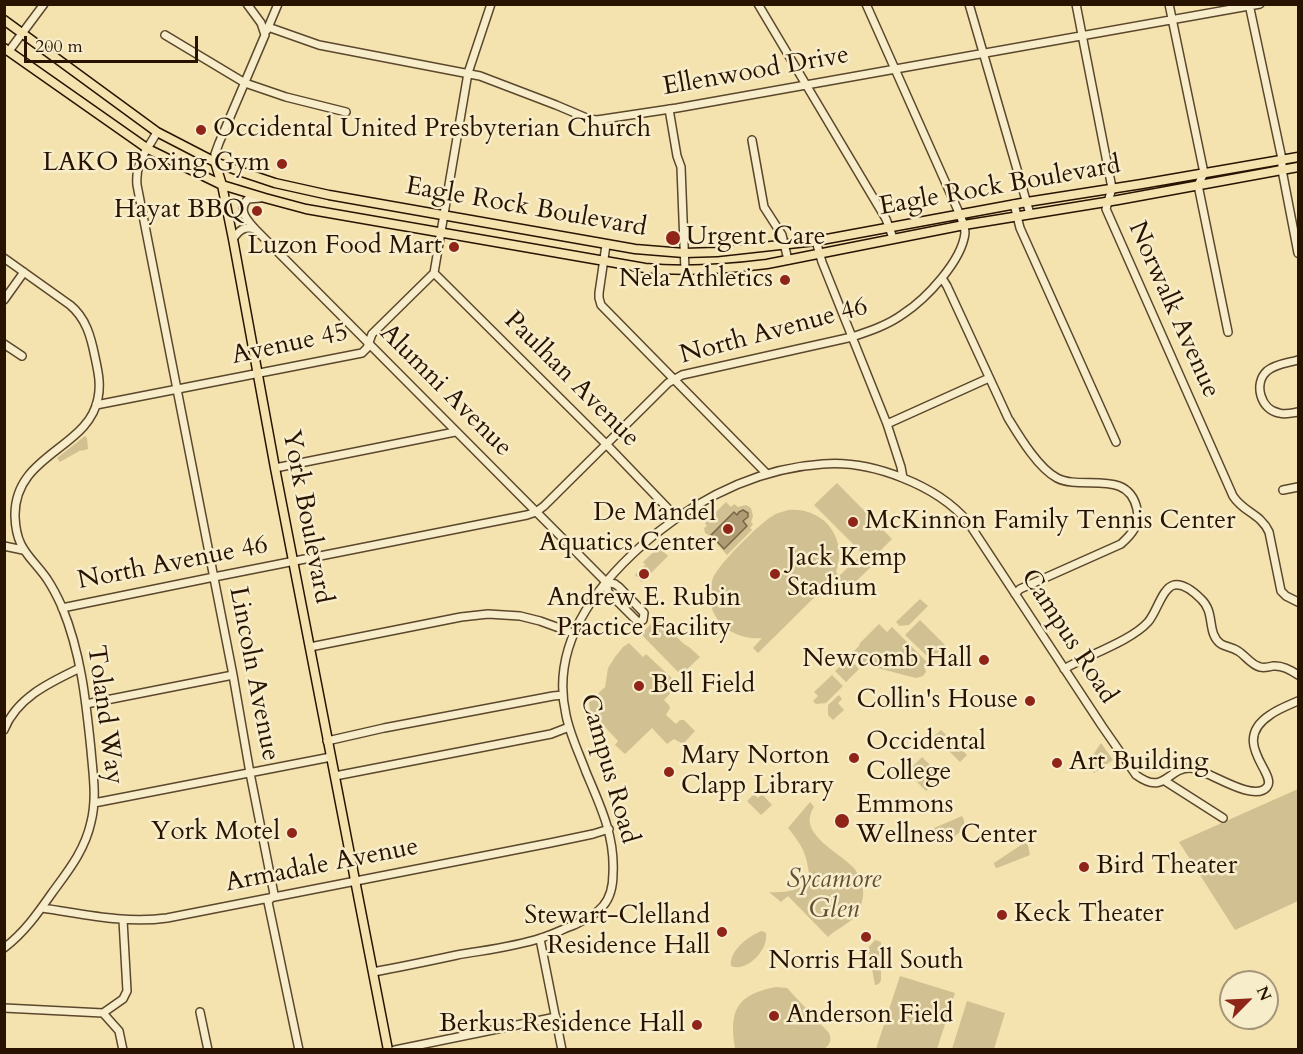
<!DOCTYPE html>
<html>
<head>
<meta charset="utf-8">
<style>
  body { margin:0 }
  #map { position:relative; width:1303px; height:1054px; overflow:hidden; background:#f4e3af; font-family:Cardo,serif }
  canvas { display:block }
  .frame { position:absolute; inset:0; border:6px solid #281300; pointer-events:none }
  .north { position:absolute; left:1219px; top:970px; width:60px; height:60px; box-sizing:border-box; background:#f8edcb; border:2px solid #a5967a; border-radius:50%; rotate:66deg; font-size:16px; font-weight:700; line-height:24px; text-align:center; color:#281300 }
  .north::after { content:''; display:block; margin:auto; width:21px; height:27px; background:#8f2418; clip-path:polygon(50% 0,100% 100%,50% 72%,0 100%) }
  .scale { position:absolute; left:24px; top:36px; width:174px; height:27px; box-sizing:border-box; border:3px solid #281300; border-top:0; padding-left:8px; font-size:18px; line-height:21px; white-space:nowrap; color:#281300; -webkit-text-stroke:4px #f8edcb; paint-order:stroke }
</style>
</head>
<body>
<div id="map">
<canvas width="1303" height="1054"></canvas>
<div class="frame"></div>
<div class="north">N</div>
<div class="scale">200 m</div>
</div>
<script>
const ctx = document.querySelector('canvas').getContext('2d');
ctx.lineJoin = 'round';
function paint(path, color) { ctx.fillStyle = color; ctx.fill(path, 'evenodd'); }
function strokePath(path, color, width, dash) { ctx.strokeStyle = color; ctx.lineWidth = width; ctx.lineCap = dash ? 'butt' : 'round'; ctx.setLineDash(dash || []); ctx.stroke(path); }
function drawText(font, color, halo, rows, align = 'center') {
  ctx.font = font + ' Cardo,serif'; ctx.lineWidth = 5; ctx.setLineDash([]); ctx.textBaseline = 'middle'; ctx.strokeStyle = halo; ctx.fillStyle = color; for (const [text, x, y, turn = 0] of rows) {
    ctx.save(); ctx.translate(x, y); ctx.rotate((+turn || 0) * Math.PI / 180); ctx.textAlign = isNaN(turn) ? turn : align; if (halo) ctx.strokeText(text, 0, 0); ctx.fillText(text, 0, 0); ctx.restore();
  }
}
paint(new Path2D(`
  M85,436L87,438L88,449L81,451V450L60,462L57,458Z
  M837,483L892,539L870,561L814,505Z
  M726,502L731,507L734,504L738,507L746,505L751,508L753,516L751,522L753,524L750,528L752,530L727,555L710,536L705,533L704,528L707,526L705,523Z
  M788,510C824,507 848,538 836,572L838,574L758,653L753,648L762,638C728,641 700,613 713,578C718,565 758,525 771,517C776,513 782,512 788,510Z
  M659,547L668,556L642,582L635,575L645,565L650,570L643,562Z
  M860,556L871,567L848,589L837,578Z
  M920,599L928,606L909,625L898,626L899,625L896,622Z
  M657,618L684,644L689,647L700,657L681,675L641,634Z
  M920,620L945,645L931,660L905,635Z
  M879,624L887,632L892,627L928,663L925,669L926,672L923,676L916,678L862,664L852,653L860,645L859,644Z
  M629,643L643,657L646,654L677,683L676,687L664,700L669,705L670,708L666,715L676,724L680,720H684L695,731L683,744L674,739L667,744L652,728L625,754L615,745L618,741L590,711L589,702L605,687L608,668L615,657L623,647Z
  M849,658L859,669L846,682L835,671Z
  M832,675L843,686L826,703L816,704L813,701L818,696L814,692Z
  M839,695L842,699L838,703L844,710L833,720L828,715V705Z
  M941,730L967,755L960,762L934,736Z
  M1101,743L1113,760L1094,773L1087,764Z
  M922,757L941,776L926,791L907,772Z
  M1298,789V901L1235,930L1179,842Z
  M754,794L758,798L762,794L772,805L761,815L747,801Z
  M810,802L814,807C796,833 839,852 853,867C860,875 866,890 862,901C861,906 860,911 857,914C850,924 837,928 828,937L788,896L781,902L769,892C785,893 796,891 810,882C807,856 805,849 788,828Z
  M962,816L964,820V829L951,839L927,835L925,832Z
  M1027,841L1030,855L997,868L995,867L994,863Z
  M762,931L766,933C769,949 747,973 731,966C729,951 748,936 762,931Z
  M875,940L881,942V980C880,983 878,985 875,985L868,948Z
  M900,976L955,993L937,1049H876Z
  M776,987L787,988L829,1033C832,1040 830,1045 824,1049H735C729,1010 736,995 776,987Z
  M967,1001L1005,1013L994,1049H952Z`), '#d1c091');
const water = new Path2D(`
  M743,510L748,513V517L743,521L747,526L724,549L711,535L734,512L737,515L739,512Z`);
paint(water, '#af9c74');
strokePath(water, '#796546', 1.5);
const minor = new Path2D(`
  M758,4L886,219L893,238
  M969,4L1030,214
  M1076,4L1112,188L1106,209L1233,496C1244,513 1260,513 1269,532L1281,591L1286,596L1298,602
  M1169,4L1204,173L1198,185L1228,332
  M1249,4L1282,159V170L1298,253
  M268,27L319,45L480,76L556,105L589,119L597,120L677,108L1260,4
  M267,30L278,4
  M165,35L245,83L286,97L346,112
  M9,51L44,4
  M669,109L677,156L681,167L685,270
  M157,132C147,151 135,161 137,185L233,675L250,773L274,894L268,902L299,1050
  M752,140L764,207L782,235L788,260
  M215,162V154L219,143L265,35L261,23L247,4
  M260,198L248,199C237,210 247,220 255,229L606,582
  M1014,204L1020,228L1116,442
  M233,239C239,230 244,226 255,229
  M816,241L822,262L887,424L901,467L903,478
  M606,245L599,293V298L601,305L766,473
  M4,258L70,305C86,318 91,337 95,357C98,371 101,384 98,398C89,449 14,454 15,516C16,550 30,555 47,579C53,588 58,598 62,607C81,653 86,701 91,750C93,774 97,798 91,822C85,850 68,871 52,893C38,913 24,933 4,948
  M434,273L606,444L677,518
  M942,278L947,286L1008,418C1019,436 1038,468 1057,478C1082,491 1128,468 1137,509C1140,525 1132,534 1121,544L1020,589L1015,594
  M4,300L24,272
  M4,344L22,356
  M1298,360C1288,363 1275,364 1267,371C1253,384 1261,410 1279,413C1286,415 1292,413 1298,412
  M96,405L362,353L367,348L372,334L434,273L468,73L491,4
  M887,424L989,378
  M275,468L455,432
  M1283,490L1298,487
  M4,546L23,550
  M606,582L615,584L619,587L644,613L643,620L638,622L608,592Z
  M62,608L214,577L527,515L536,512L544,506L668,383L682,375L852,337C870,331 888,325 903,314C926,299 962,261 965,233C965,227 962,220 960,215L866,4
  M310,647L461,617L488,614L520,616L540,621L573,633
  M1064,669C1088,655 1131,641 1148,622C1157,612 1162,588 1174,585C1184,583 1195,593 1201,599C1216,613 1206,633 1221,644C1226,647 1232,647 1238,651C1245,655 1251,665 1260,667C1264,668 1269,667 1273,666C1283,665 1291,670 1298,675
  M86,704L233,675
  M4,730C17,697 51,682 80,668
  M327,741L384,728L553,696L563,695
  M335,776L551,734L569,727
  M1165,781L1223,818
  M94,803L331,757
  M42,908C84,914 125,924 167,918L550,843L593,834L609,829
  M540,939L562,1050
  M373,972C401,967 429,961 457,955C485,950 514,947 541,938C552,935 563,929 574,925C584,920 596,915 603,906C611,897 613,885 613,873C615,836 600,805 586,772C579,753 570,735 566,715C549,641 601,579 654,535C703,496 761,468 823,464C871,460 937,485 968,522L1102,726L1136,775C1165,796 1167,768 1190,768C1205,768 1253,804 1267,787C1278,774 1229,742 1270,715C1278,709 1289,705 1298,701
  M4,1008L103,1013L119,1031L123,1050
  M200,1012L208,1050
  M103,1013L123,999L127,991L123,920
  M395,1050L556,1017`);
const major = new Path2D(`
  M4,20L157,132L215,162L239,171L275,183L329,195L635,249L684,253L717,252L816,241L1027,202L1142,184L1298,157
  M4,48L148,149L222,185L265,198L306,209L645,268C686,272 727,269 767,264L964,225L1118,200L1298,167
  M215,162L222,185L233,239L275,468L388,1050`);
strokePath(minor, '#5b472c', 10);
strokePath(major, '#281300', 11);
strokePath(minor, '#f8edcb', 7);
strokePath(major, '#f4e3af', 8);
for (const [x, y, r, color] of [
  [201,130,6,"#8f2418"],
  [282,164,6,"#8f2418"],
  [257,211,6,"#8f2418"],
  [673,238,8,"#8f2418"],
  [454,247,6,"#8f2418"],
  [785,280,6,"#8f2418"],
  [853,522,6,"#8f2418"],
  [728,529,6,"#8f2418"],
  [644,574,6,"#8f2418"],
  [775,574,6,"#8f2418"],
  [984,660,6,"#8f2418"],
  [639,686,6,"#8f2418"],
  [1030,701,6,"#8f2418"],
  [854,758,6,"#8f2418"],
  [1057,763,6,"#8f2418"],
  [669,772,6,"#8f2418"],
  [842,821,8,"#8f2418"],
  [292,833,6,"#8f2418"],
  [1084,867,6,"#8f2418"],
  [1002,915,6,"#8f2418"],
  [722,932,6,"#8f2418"],
  [866,937,6,"#8f2418"],
  [774,1016,6,"#8f2418"],
  [697,1025,6,"#8f2418"]
]) { const dot = new Path2D(); dot.arc(x, y, r, 0, 2 * Math.PI); ctx.fillStyle = color; ctx.fill(dot); strokePath(dot, '#f8edcb', 2); }
drawText('26px', '#281300', '#f8edcb', [
  ["Ellenwood Drive",756,72,-10],
  ["Eagle Rock Boulevard",1000,187,-10],
  ["Eagle Rock Boulevard",526,208,10],
  ["Norwalk Avenue",1173,310,66],
  ["North Avenue 46",774,332,-15],
  ["Avenue 45",290,345,-12],
  ["Paulhan Avenue",571,380,45],
  ["Alumni Avenue",445,391,45],
  ["York Boulevard",306,517,79],
  ["North Avenue 46",173,564,-11],
  ["Campus Road",1068,637,57],
  ["Lincoln Avenue",253,674,79],
  ["Toland Way",104,715,82],
  ["Campus Road",608,769,74],
  ["Armadale Avenue",322,866,-11]
]);
drawText('26px', '#281300', '#f8edcb', [
  ["Occidental United Presbyterian Church",213,130],
  ["LAKO Boxing Gym",270,164,"right"],
  ["Hayat BBQ",245,211,"right"],
  ["Urgent Care",686,238],
  ["Luzon Food Mart",442,247,"right"],
  ["Nela Athletics",773,280,"right"],
  ["De Mandel",716,514,"right"],
  ["Aquatics Center",716,544,"right"],
  ["McKinnon Family Tennis Center",865,522],
  ["Jack Kemp",787,559],
  ["Stadium",787,589],
  ["Andrew E. Rubin",644,599,"center"],
  ["Practice Facility",644,629,"center"],
  ["Newcomb Hall",972,660,"right"],
  ["Bell Field",651,686],
  ["Collin's House",1018,701,"right"],
  ["Occidental",866,743],
  ["College",866,773],
  ["Mary Norton",681,757],
  ["Clapp Library",681,787],
  ["Art Building",1069,763],
  ["Emmons",856,806],
  ["Wellness Center",856,836],
  ["York Motel",280,833,"right"],
  ["Bird Theater",1096,867],
  ["Keck Theater",1014,915],
  ["Stewart-Clelland",710,917,"right"],
  ["Residence Hall",710,947,"right"],
  ["Norris Hall South",866,962,"center"],
  ["Anderson Field",786,1016],
  ["Berkus Residence Hall",685,1025,"right"]
], 'left');
drawText('italic 26px', '#635033', '#f8edcb', [
  ["Sycamore",834,881],
  ["Glen",834,911]
]);
</script>
</body>
</html>
